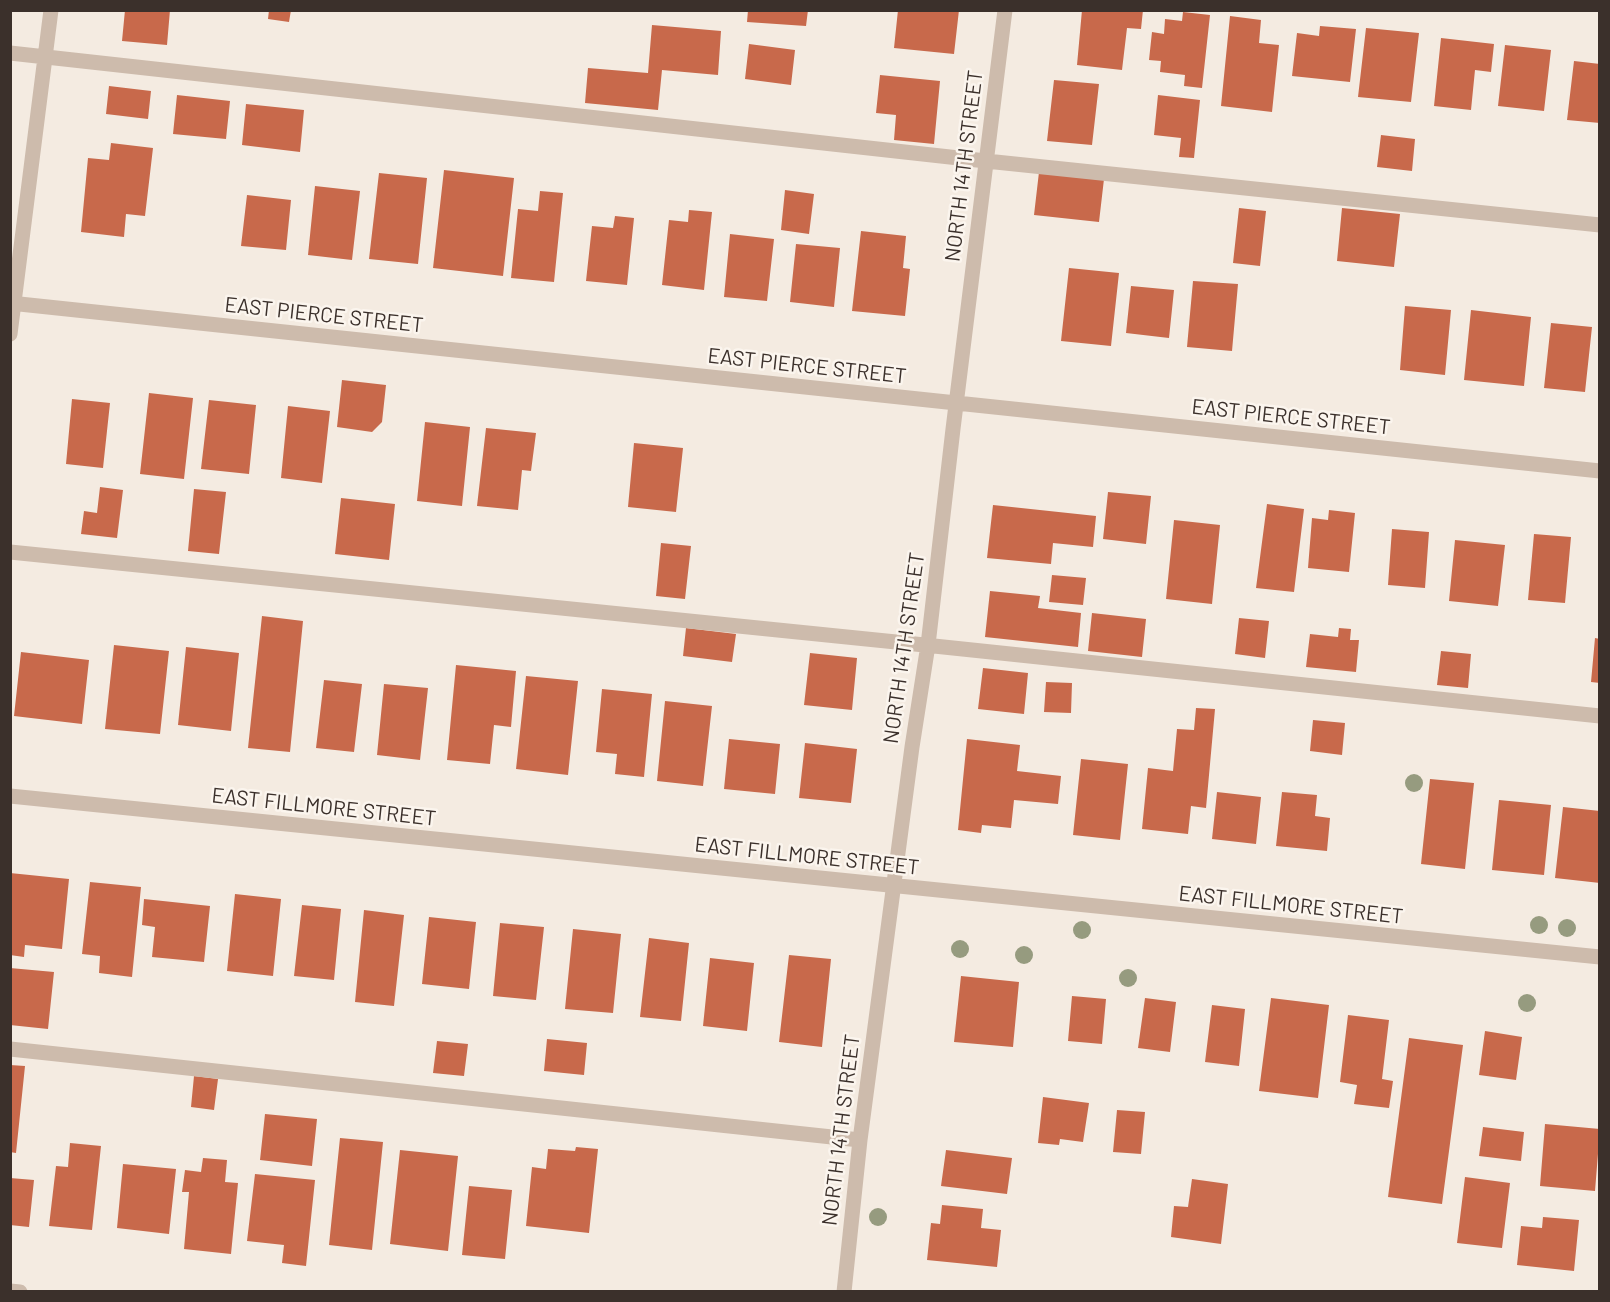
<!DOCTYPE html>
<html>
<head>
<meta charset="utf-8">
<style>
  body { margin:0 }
  #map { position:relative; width:1610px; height:1302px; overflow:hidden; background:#f4ebe1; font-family:Barlow,sans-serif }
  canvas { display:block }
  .frame { position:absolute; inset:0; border:12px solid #3b302b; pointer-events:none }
</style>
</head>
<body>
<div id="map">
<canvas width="1610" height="1302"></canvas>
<div class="frame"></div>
</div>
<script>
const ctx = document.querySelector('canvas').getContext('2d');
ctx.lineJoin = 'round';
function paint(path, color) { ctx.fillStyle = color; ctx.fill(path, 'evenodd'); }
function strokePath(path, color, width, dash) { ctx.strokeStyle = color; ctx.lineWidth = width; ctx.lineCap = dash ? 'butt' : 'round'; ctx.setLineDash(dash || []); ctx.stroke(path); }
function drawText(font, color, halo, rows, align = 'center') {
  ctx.font = font + ' Barlow,sans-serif'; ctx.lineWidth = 5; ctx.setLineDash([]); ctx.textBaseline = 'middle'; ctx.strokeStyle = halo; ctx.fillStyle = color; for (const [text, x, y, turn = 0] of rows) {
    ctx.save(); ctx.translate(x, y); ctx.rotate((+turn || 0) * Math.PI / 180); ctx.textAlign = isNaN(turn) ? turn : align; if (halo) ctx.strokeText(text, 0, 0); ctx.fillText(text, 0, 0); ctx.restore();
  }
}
paint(new Path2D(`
  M125,10H170L167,45L122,41Z
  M269,10H291L289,22L268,19Z
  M748,10H808L806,26L747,22Z
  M898,10H959L954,54L894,48Z
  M1082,10H1143L1141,29L1127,28L1122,70L1077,65Z
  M1183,12L1210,15L1202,88L1184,86L1185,75L1160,72L1161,61L1149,60L1152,32L1164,34L1165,19L1182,21Z
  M1230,16L1261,20L1259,43L1279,45L1272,112L1221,106Z
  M652,25L721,31L718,75L662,70L658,110L585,103L588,68L648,73Z
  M1320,26L1356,29L1350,82L1292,76L1297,33L1319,36Z
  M1366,28L1419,33L1411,102L1358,97Z
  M1441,38L1494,44L1491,72L1475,70L1471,110L1434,106Z
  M749,44L795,50L791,85L745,79Z
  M1505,45L1551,50L1544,111L1498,106Z
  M1574,61L1600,64V123L1567,120Z
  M880,75L940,81L934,144L894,140L896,115L876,113Z
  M1054,80L1099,84L1092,145L1047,141Z
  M109,86L151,91L148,119L106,114Z
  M177,95L230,101L226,139L173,134Z
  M1158,95L1200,100L1194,158L1179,157L1181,138L1154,135Z
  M246,104L304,110L300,152L242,145Z
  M1381,135L1415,139L1412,171L1377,167Z
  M111,143L153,148L145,216L126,214L124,237L81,232L88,158L109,160Z
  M444,170L514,178L503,276L433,268Z
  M1039,172L1104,179L1099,222L1034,215Z
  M379,173L427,178L418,264L369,259Z
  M315,186L360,191L352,260L308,255Z
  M785,190L814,194L809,234L781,230Z
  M540,191L563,193L554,282L511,278L518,209L538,211Z
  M247,195L291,200L286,250L241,246Z
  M1239,208L1266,211L1260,266L1233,263Z
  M1342,208L1400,214L1394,267L1337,261Z
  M689,210L712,212L704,290L662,285L669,220L688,222Z
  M615,216L634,218L627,285L586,281L592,226L613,228Z
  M861,231L906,236L903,268L910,269L905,316L852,311Z
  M730,234L774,239L767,301L724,297Z
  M796,244L840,248L834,307L790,302Z
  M1069,268L1119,273L1111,346L1061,341Z
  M1193,281L1238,284L1232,351L1187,347Z
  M1131,286L1174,290L1169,338L1126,333Z
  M1405,306L1451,310L1445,375L1400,370Z
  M1471,310L1531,317L1524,386L1464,380Z
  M1551,323L1592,327L1585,392L1544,388Z
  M342,380L386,385L382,422L372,432L337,427Z
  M149,393L193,398L184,479L140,474Z
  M72,399L110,403L103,468L66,464Z
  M209,400L256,405L249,474L201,469Z
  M288,406L330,411L322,483L281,478Z
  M425,422L470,427L462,506L417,501Z
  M486,428L536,433L531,471L522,470L518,510L477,506Z
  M634,443L683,448L676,512L628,507Z
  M100,487L123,490L117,538L81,534L84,511L97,513Z
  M194,489L226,492L219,554L188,551Z
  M1108,492L1151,496L1146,544L1103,539Z
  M341,498L395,504L389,560L335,554Z
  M1267,504L1304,509L1294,592L1256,588Z
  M993,505L1096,516L1093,547L1053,543L1051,564L987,558Z
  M1329,510L1355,513L1349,572L1308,568L1312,518L1328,520Z
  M1174,520L1220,525L1212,604L1166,599Z
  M1392,529L1429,532L1425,588L1388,585Z
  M1534,534L1571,537L1565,603L1528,600Z
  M1455,540L1505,545L1498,606L1449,601Z
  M661,543L691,546L685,599L656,596Z
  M1052,575L1086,578L1083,605L1049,602Z
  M990,591L1040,596L1038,608L1081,613L1078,647L985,637Z
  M1092,613L1146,619L1142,657L1088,651Z
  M262,616L303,621L290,752L248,748Z
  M1239,618L1269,621L1265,658L1235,654Z
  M686,628L736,634L732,662L683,656Z
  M1339,628L1351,629L1350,640H1359L1356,672L1306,667L1310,634L1338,637Z
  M1595,638L1600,639V683L1591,682Z
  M114,645L169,651L160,734L105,729Z
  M186,647L239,653L231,731L178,725Z
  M1441,651L1471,654L1468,688L1437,685Z
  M21,652L89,660L82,724L14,716Z
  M810,653L857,658L852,710L804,705Z
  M456,665L516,671L511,727L494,725L490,764L447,760Z
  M983,668L1028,673L1024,714L978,709Z
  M526,676L578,681L568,775L516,769Z
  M324,680L362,684L354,752L316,748Z
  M1046,682L1072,683L1071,713L1044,712Z
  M384,684L428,688L420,760L377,755Z
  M602,689L652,694L644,777L615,774L617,754L596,752Z
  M665,701L712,706L703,786L657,781Z
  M1196,708L1215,709L1206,808L1191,806L1188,834L1142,829L1148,768L1173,771L1177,729L1194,730Z
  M1313,720L1345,723L1342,755L1310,751Z
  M729,739L780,744L775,794L724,789Z
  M967,739L1020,745L1017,771L1061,776L1058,804L1014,800L1011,828L982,825L981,833L958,830Z
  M805,743L857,749L851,803L799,798Z
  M1081,759L1128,764L1120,840L1073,835Z
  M1430,779L1474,783L1465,869L1421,864Z
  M1217,792L1261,797L1256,844L1212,839Z
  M1282,792L1317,795L1315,816L1330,818L1327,851L1276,846Z
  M1499,800L1551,805L1544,875L1492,870Z
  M1563,807L1600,811V883L1555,878Z
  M10,873L69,879L62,949L25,945L24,957L10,955Z
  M90,882L141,887L132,977L99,973L100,956L82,954Z
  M235,894L281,899L273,976L227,971Z
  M144,899L210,906L204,962L152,957L155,927L142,925Z
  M302,905L341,909L334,980L294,976Z
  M364,910L404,915L394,1006L355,1002Z
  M429,917L476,922L469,989L422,984Z
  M500,923L544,927L536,1000L493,996Z
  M573,929L621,934L613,1013L565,1009Z
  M649,938L689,943L681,1021L640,1017Z
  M789,955L831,959L822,1047L779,1042Z
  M710,958L754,963L747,1031L703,1026Z
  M10,968L54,972L48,1029L10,1025Z
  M961,976L1019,982L1013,1047L954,1042Z
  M1072,996L1106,999L1102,1044L1068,1041Z
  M1145,998L1176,1002L1170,1052L1138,1048Z
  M1271,998L1329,1005L1318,1098L1259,1091Z
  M1212,1005L1245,1009L1239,1066L1205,1062Z
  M1348,1015L1389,1020L1382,1079L1393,1081L1389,1108L1354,1104L1357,1085L1340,1082Z
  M1485,1031L1522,1037L1516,1080L1479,1075Z
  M1409,1038L1463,1045L1442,1204L1388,1197Z
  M547,1039L587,1043L584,1075L544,1071Z
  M437,1041L468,1044L464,1076L433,1073Z
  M10,1065L25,1066L16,1153L10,1152Z
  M194,1076L218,1079L214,1110L191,1107Z
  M1043,1097L1089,1103L1083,1142L1060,1139L1059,1145L1038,1143Z
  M1117,1110L1145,1112L1141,1154L1113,1152Z
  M265,1114L317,1119L312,1166L260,1160Z
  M1545,1124L1600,1129L1595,1191L1540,1186Z
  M1483,1127L1524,1132L1521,1161L1479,1156Z
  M340,1138L383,1142L372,1250L329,1245Z
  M70,1143L101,1146L92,1230L49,1226L56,1166L68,1167Z
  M576,1147L598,1149L589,1233L526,1226L532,1167L546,1169L548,1149L575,1151Z
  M400,1150L458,1156L448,1251L390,1244Z
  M946,1150L1012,1158L1007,1194L941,1186Z
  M203,1158L227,1160L225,1182L238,1183L231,1254L184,1249L189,1192H182L185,1170L201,1172Z
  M123,1164L176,1169L169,1234L117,1228Z
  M255,1174L315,1180L306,1266L282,1263L284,1245L247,1241Z
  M1465,1177L1510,1183L1502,1248L1457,1243Z
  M10,1178L34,1180L29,1227L10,1225Z
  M1192,1179L1228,1184L1221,1244L1171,1237L1174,1206L1188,1207Z
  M469,1186L512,1190L505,1259L462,1255Z
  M942,1205L983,1209L981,1228L1001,1230L997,1267L927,1260L931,1223L940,1224Z
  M1543,1217L1579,1220L1574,1271L1517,1265L1521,1226L1542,1228Z`), '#c8694b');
strokePath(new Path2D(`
  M10,53L986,161L1600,225
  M10,303L1600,471
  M10,334L51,10
  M10,552L896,642L1600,716
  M10,796L1600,957
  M10,1049L860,1140
  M10,1291L20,1292
  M844,1292L860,1140L912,747L928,645L953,429L1005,10`), '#cdbbac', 15);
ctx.fillStyle = '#969b7f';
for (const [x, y] of [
  [1414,783],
  [1539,925],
  [1567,928],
  [1082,930],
  [960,949],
  [1024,955],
  [1128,978],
  [1527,1003],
  [878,1217]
]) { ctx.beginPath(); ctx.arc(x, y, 9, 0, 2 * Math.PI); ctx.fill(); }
drawText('21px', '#3b302b', '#fbf5ee', [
  ["NORTH 14TH STREET",964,166,-83],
  ["EAST PIERCE STREET",324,315,6],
  ["EAST PIERCE STREET",807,366,6],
  ["EAST PIERCE STREET",1291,417,6],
  ["NORTH 14TH STREET",904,648,-82],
  ["EAST FILLMORE STREET",324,807,6],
  ["EAST FILLMORE STREET",807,856,6],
  ["EAST FILLMORE STREET",1291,905,6],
  ["NORTH 14TH STREET",841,1130,-83]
]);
</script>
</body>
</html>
